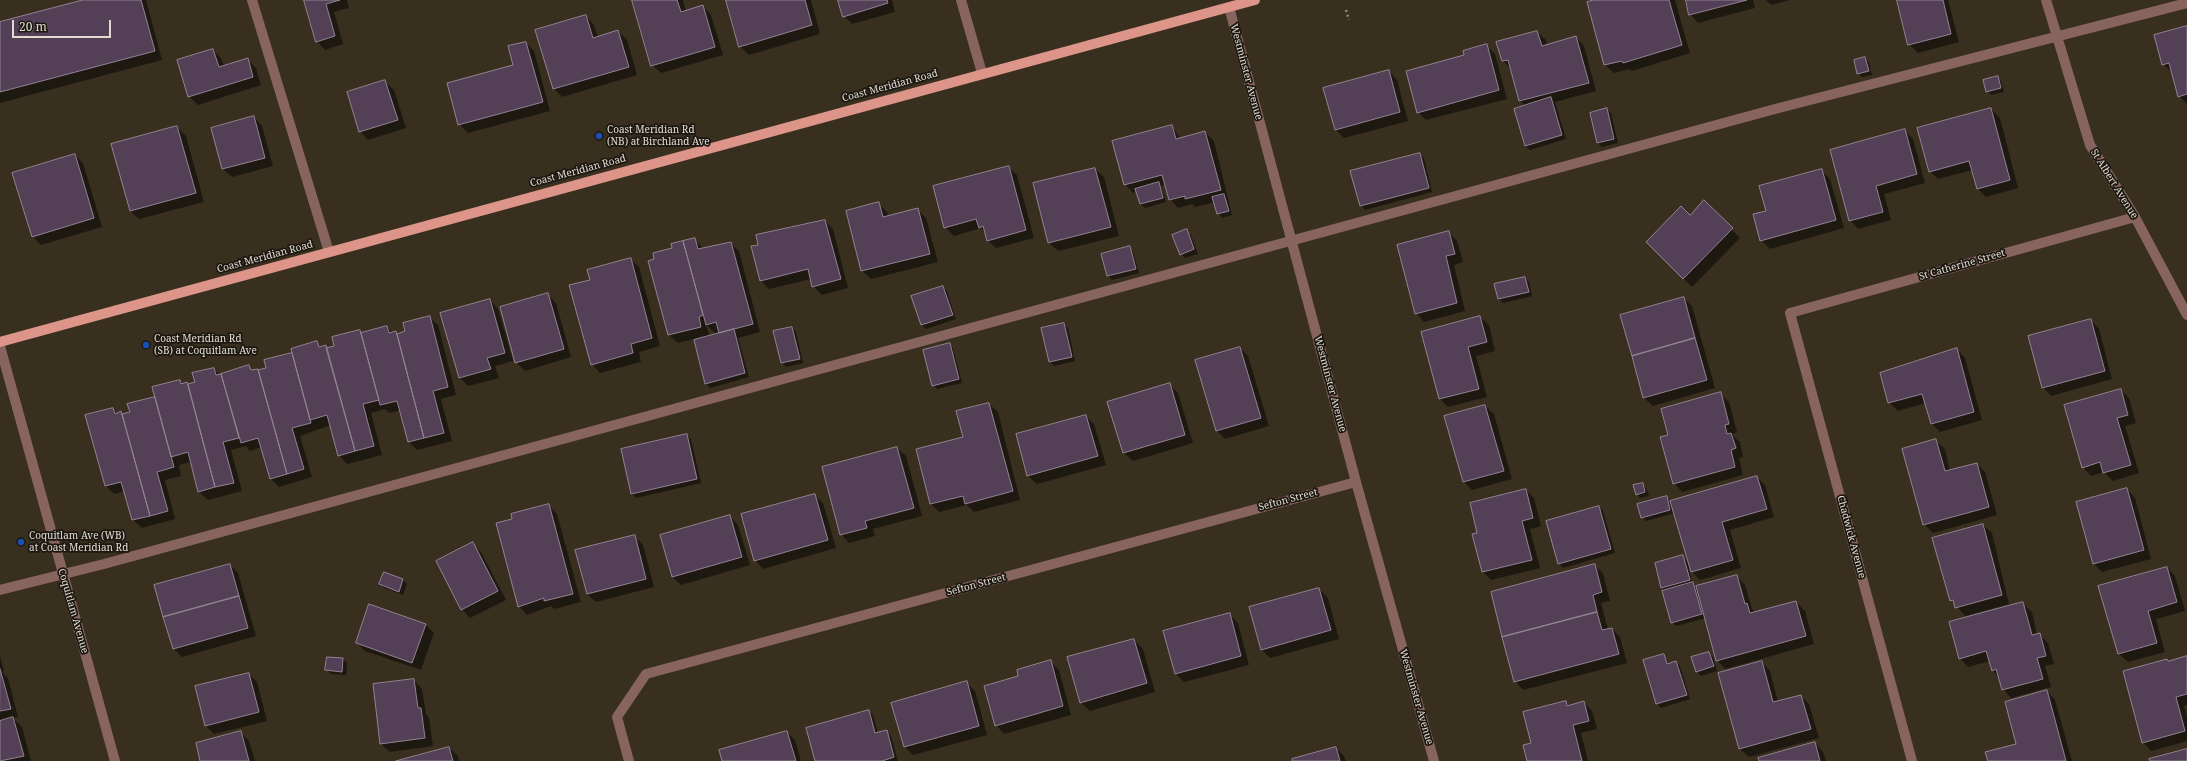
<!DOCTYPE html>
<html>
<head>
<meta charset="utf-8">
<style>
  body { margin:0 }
  #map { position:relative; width:2187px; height:761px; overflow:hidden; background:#382f1f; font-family:"Noto Serif",serif }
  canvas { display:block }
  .scale { position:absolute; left:12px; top:20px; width:99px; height:18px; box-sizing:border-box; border:2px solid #e1dbd1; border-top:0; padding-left:5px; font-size:12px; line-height:14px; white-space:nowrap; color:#e1dbd1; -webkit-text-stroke:3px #1c1811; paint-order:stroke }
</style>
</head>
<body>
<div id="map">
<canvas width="2187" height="761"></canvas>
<div class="scale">20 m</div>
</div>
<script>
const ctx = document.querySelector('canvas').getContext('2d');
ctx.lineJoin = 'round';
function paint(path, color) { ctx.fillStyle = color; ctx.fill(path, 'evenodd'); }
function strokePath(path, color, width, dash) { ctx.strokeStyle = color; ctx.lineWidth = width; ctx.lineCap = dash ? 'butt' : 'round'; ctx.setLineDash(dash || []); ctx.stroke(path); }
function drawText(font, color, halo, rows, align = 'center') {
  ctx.font = font + ' "Noto Serif",serif'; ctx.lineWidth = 3.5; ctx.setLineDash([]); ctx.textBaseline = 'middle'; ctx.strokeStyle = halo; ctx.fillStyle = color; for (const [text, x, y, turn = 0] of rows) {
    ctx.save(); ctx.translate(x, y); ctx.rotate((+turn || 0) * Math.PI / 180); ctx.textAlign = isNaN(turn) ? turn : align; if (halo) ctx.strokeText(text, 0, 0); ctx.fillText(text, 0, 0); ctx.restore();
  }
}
paint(new Path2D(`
  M87,0H146L162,60L0,103V23Z
  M305,0H347L349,8L334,12L343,44L325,50L317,41Z
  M633,0H683L686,12L703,6L711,15L723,55L661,73L652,65Z
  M727,0H811L820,34L749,55L740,46Z
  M839,0H892L895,12L852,24L844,16Z
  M1598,0H1675L1690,53L1632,71L1630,69L1614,73L1605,65L1588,3Z
  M1687,0H1753L1755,8L1698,23L1690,14Z
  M1766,0H1790L1771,5Z
  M1898,0H1948L1959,42L1918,53L1909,44Z
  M586,16L594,25L598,37L618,31L627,40L637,75L562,97L554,89L536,31Z
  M2187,27V104L2179,96L2172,72L2163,64Z
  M1537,32L1546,40L1547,45L1576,37L1584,46L1596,91L1555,102L1566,139L1530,150L1525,146L1526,106L1520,101L1511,69L1503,61Z
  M526,43L534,51L550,111L468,133L459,124L514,66Z
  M1487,46L1495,54L1507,99L1426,120L1418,112L1465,56Z
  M213,50L221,58L224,66L247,59L256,68L261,85L198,105L189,96Z
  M1865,58L1869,63L1872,75L1862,77L1858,73Z
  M1389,71L1397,80L1408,121L1344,138L1336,130Z
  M1997,77L2001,81L2004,92L1991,95L1987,91Z
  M385,82L394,90L406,128L368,140L360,131Z
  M1607,109L1611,113L1618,143L1602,147L1598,143Z
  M1991,109L2000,118L2018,188L1986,197L1977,188L1973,170L1938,179L1929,171Z
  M254,117L262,126L273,166L232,177L223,169L212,129Z
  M177,127L186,136L204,202L139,219L130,211Z
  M1172,127L1181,139L1205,132L1214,141L1232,215L1222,218L1218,213L1215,202L1195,207L1192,204L1178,208L1170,199L1166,184L1161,186L1166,202L1145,208L1140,204L1137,192L1133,193L1125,184Z
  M1904,130L1913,139L1925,183L1884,194L1891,220L1858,229L1850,220Z
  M1419,154L1424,158L1432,192L1365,210L1361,205Z
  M75,155L83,163L102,227L41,245L33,237Z
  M1008,167L1017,175L1034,238L996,248L987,240L986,234L981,228L954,236L945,227Z
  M1095,169L1104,177L1119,236L1058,251L1049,243L1035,184Z
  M1821,170L1830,179L1844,228L1770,249L1761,240L1767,212Z
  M1704,202L1740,238L1692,287L1647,242L1690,216Z
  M879,204L887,212L889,217L918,210L926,218L938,262L871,279L862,271L847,212Z
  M825,221L833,229L848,288L822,295L813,286L811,279L769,289L761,281L752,247Z
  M1186,231L1191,235L1198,254L1185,258L1181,254Z
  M1448,232L1457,241L1463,262L1454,265L1465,311L1424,322L1416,313Z
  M694,239L703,249L730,243L739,251L760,332L738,338L749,377L710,388L706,384L695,341L707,338L706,336L678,343L669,335L650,261L673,249L672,245ZM706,325L715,333L720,332L721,334L710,337Z
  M1129,247L1133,252L1139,273L1112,280L1108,276L1103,255Z
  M630,259L639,267L660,346L639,352L641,362L600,373L592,364L591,281Z
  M1525,278L1529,282L1532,296L1503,303L1499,299Z
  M943,287L947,291L956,319L926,329L922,325L912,296Z
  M548,295L556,303L571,357L525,371L516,362Z
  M1683,298L1692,306L1715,388L1653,406L1644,398Z
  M490,300L498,309L513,361L495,366L499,378L468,386L460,378Z
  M429,317L438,325L456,395L441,399L452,441L417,450L409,442L401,410L389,413L385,409L371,413L382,455L347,464L339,455L331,425L300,436L312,477L279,487L270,478L262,447L250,451L246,446L231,450L242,491L208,500L199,492L191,462L179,465L181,476L165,480L175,519L142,528L133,520L125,491L114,494L106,486L87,416L113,409L118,414L131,413L180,381L184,385L196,383L214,369L220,375L249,366L254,371H259L267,369L265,361L293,353L317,343L321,347L325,346L328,349L336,346L360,331L363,334L387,327L393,333L396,332L398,334L407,332Z
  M1480,317L1489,325L1495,351L1476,356L1487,397L1448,407L1440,399L1422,333Z
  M2091,320L2099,329L2112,379L2051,396L2043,387Z
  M1064,324L1068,328L1075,361L1054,366L1050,362Z
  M792,328L796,332L803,363L786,367L782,362Z
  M949,344L953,348L962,383L937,389L933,385Z
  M1240,348L1248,356L1269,426L1225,439L1217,431Z
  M1957,349L1965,358L1982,420L1940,432L1931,423L1926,403L1898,411L1889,402Z
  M1169,384L1178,393L1193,443L1133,461L1124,453L1109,403Z
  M2121,390L2129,398L2136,423L2125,426L2139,473L2113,481L2104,472L2091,476L2083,467Z
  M1720,393L1729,402L1737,432L1733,434V436L1740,442L1743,457L1739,458L1743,475L1682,492L1674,483Z
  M989,404L998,412L1020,500L974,512L967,505L939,512L931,504L917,450L964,438Z
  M1485,406L1494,414L1512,479L1472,490L1464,482Z
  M1085,416L1094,424L1106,465L1037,484L1028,476L1017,435Z
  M686,435L691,439L701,483L636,498L632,494Z
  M1936,441L1945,449L1950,471L1977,464L1985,472L1997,515L1933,533L1924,524Z
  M897,448L906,456L922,516L873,529L875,536L849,543L841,534Z
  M1757,477L1765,485L1774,517L1730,530L1741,568L1700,580L1689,569L1693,585L1696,587L1737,576L1745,585L1752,609L1756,613L1796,602L1805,611L1814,644L1725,669L1717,660L1706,618L1676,626L1672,622L1666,591L1662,588L1656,564L1683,557L1689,562L1675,513L1646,521L1642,517L1666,497L1671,502Z
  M1642,484L1646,488L1649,496L1641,498L1636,494Z
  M2127,489L2135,498L2151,559L2102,572L2094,564Z
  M1526,490L1534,498L1541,526L1530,529L1540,568L1491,580L1483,572L1479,534Z
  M814,495L823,503L836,548L763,569L755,560Z
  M548,505L557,514L581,602L554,609L551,606L527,615L519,606Z
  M1599,507L1603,511L1615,553L1563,568L1559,563Z
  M730,516L738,525L750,565L681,585L672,577Z
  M1983,525L1992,533L2009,604L1965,616L1951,600L1934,538Z
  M634,536L643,545L654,587L596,602L587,594Z
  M472,543L481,552L506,600L470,618L462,609Z
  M230,565L238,573L256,636L182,657L174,649Z
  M1594,565L1603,573L1610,601L1601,603L1608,630L1612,629L1620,637L1627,663L1523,690L1515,681Z
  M2167,568L2175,576L2185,611L2156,619L2165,652L2128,662L2119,654L2100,587Z
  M403,580L407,584L403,595L384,588L380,584Z
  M1319,589L1328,598L1339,639L1270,658L1261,649Z
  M2023,604L2032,612L2037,635L2039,634L2048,643L2054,664L2045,666L2051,687L2011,698L2003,689L1999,677L1992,670L1990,661L1968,667L1960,658Z
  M1229,614L1238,623L1249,665L1184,682L1176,674Z
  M426,625L434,633L421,670L365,651L357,643Z
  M1134,640L1143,649L1155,692L1090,711L1081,703L1068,658Z
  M1709,653L1713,657L1717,671L1701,676L1697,671Z
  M0,656L4,671L2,672L8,678L18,717L13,718L22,727L31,761H0Z
  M1663,656L1669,664L1676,662L1680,666L1690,699L1661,708L1657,704L1645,661Z
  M2187,657V705L2184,706L2187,717V741L2151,751L2143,742Z
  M342,659L347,663L346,675L331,674L327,670Z
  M1050,661L1059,670L1071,715L1004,734L996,725L1019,677Z
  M1762,662L1770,671L1778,702L1801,696L1809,704L1819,738L1749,757L1740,749L1720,674Z
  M249,674L257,682L267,721L214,734L205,725Z
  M414,680L422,689L426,714L429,718L433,746L390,752L381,744Z
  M966,682L975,691L987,735L913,755L905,747L892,703Z
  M2047,691L2055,700L2072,761H1989L2017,744Z
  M1566,702L1569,706L1584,702L1592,711L1597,729L1581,733L1588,761H1528L1532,743Z
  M869,711L873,715L878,734L887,731L891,736L898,761H816Z
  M240,732L249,741L255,761H201Z
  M787,732L795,740L801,761H723Z
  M1815,743L1823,752L1826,761H1760Z
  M449,748L458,756L459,761H400Z
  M1336,748L1344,756L1346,761H1293Z`), '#0007');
const building = new Path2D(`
  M83,0H141L155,51L0,92V22Z
  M304,0H340L326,4L335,36L316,42Z
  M632,0H677L681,12L703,5L715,47L651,66Z
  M726,0H805L812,25L739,47Z
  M838,0H887L888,3L843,17Z
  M1594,0H1669L1682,45L1623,63L1622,61L1604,65L1587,2Z
  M1686,0H1747L1689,15Z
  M1897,0H1943L1951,34L1908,45Z
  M586,15L593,38L618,30L629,67L553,89L535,30Z
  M2187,26V94L2178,97L2169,63L2162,65L2154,35Z
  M1537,31L1542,46L1576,36L1589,83L1519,101L1508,60L1502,61L1496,42Z
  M526,42L543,102L458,125L447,83L513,65L508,46Z
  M1487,44L1499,90L1417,113L1406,71L1464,55L1463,51Z
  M213,49L219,67L248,58L253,77L188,97L177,60Z
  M1865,57L1869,71L1857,74L1854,60Z
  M1389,70L1400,112L1335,130L1323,88Z
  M1998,76L2001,88L1986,92L1983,80Z
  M385,80L398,120L359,132L347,92Z
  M1551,97L1562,135L1525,146L1514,109Z
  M1607,108L1614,139L1597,143L1590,113Z
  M1991,108L2010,180L1977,189L1969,161L1929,172L1917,128Z
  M254,116L265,158L222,169L211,128Z
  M1172,125L1176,139L1205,131L1221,190L1185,199V196L1169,200L1162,175L1124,185L1112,141Z
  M177,126L196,193L130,211L111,144Z
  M1905,129L1917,174L1876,186L1883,212L1849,221L1830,150Z
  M1420,153L1429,188L1360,206L1350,171Z
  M75,154L94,218L32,237L12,173Z
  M1009,166L1026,230L987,241L983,226L979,228L976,219L944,228L933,186Z
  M1095,168L1111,227L1048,243L1033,183Z
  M1822,169L1836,220L1760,241L1753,214L1766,211L1759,186Z
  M1159,182L1163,198L1140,204L1135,189Z
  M1224,194L1229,211L1217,214L1212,197Z
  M1704,200L1733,228L1683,279L1646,242L1681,206L1690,215Z
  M879,202L883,217L918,208L930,254L861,271L846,211Z
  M825,220L841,279L812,287L808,269L760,281L751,246L758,245L756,235Z
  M1187,229L1194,249L1180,255L1172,235Z
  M1449,231L1455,254L1446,256L1457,303L1415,314L1397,245Z
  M695,238L698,249L731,242L753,324L719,333L716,322L706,325L683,241Z
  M683,241L703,315L699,317L701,327L668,335L648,261L654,259L653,253L672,248L671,244Z
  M1130,246L1136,269L1107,276L1101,254Z
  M631,258L652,338L631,344L633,353L591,365L569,285L590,280L587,270Z
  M1525,277L1529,292L1498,299L1494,284Z
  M943,286L953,315L921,325L911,296Z
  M548,293L564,349L515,363L500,307Z
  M1684,297L1695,338L1632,356L1620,315Z
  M490,299L505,353L487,358L491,369L459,378L440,313Z
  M430,316L448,387L433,391L444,433L424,438L397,334L405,331L403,323Z
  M1480,316L1487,342L1468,347L1479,389L1439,399L1421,332Z
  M2091,319L2105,371L2042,388L2028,336Z
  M1064,323L1072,357L1049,362L1041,328Z
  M387,326L389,333L396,331L424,438L408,442L397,401L380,405L361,333Z
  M792,327L800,359L781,363L773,331Z
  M734,329L745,373L705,384L694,340Z
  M360,330L379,400L363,404L374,446L355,451L326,348L334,346L332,337Z
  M1695,338L1707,380L1643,398L1632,356Z
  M317,341L319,347L326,345L355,451L338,456L327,415L310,420L291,349Z
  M950,343L959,379L932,386L923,350Z
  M1240,347L1261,418L1216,431L1195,360Z
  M1957,348L1974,412L1931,424L1922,394L1888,403L1880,373Z
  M292,353L311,423L292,428L304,469L287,474L258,370L266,368L264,360Z
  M249,365L251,370L258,369L287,474L270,479L258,438L241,443L221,374Z
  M214,368L216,375L221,374L239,438L223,442L234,483L215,487L188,384L195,382L192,373Z
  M180,380L181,384L187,382L215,487L198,492L188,452L171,457L152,387Z
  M1170,383L1185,435L1123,453L1107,402Z
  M2121,389L2128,415L2117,418L2131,465L2103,473L2100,462L2082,468L2064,405Z
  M1721,392L1729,424L1725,425L1727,434L1731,433L1736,448L1731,450L1735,467L1673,484L1660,437L1668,435L1661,409Z
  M155,397L174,467L157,472L168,511L150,516L122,414L130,412L127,404Z
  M989,403L1013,491L965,504L963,496L930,504L916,449L963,437L956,411Z
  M1485,405L1504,471L1463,482L1444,416Z
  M113,408L115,414L121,411L150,516L132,520L121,482L105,486L85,415Z
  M1086,415L1098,456L1027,476L1016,434Z
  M687,434L697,479L631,494L621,449Z
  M1936,439L1945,471L1977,463L1989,507L1923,525L1902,449Z
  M897,447L914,508L865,521L867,528L840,535L822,467Z
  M1757,476L1767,509L1722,522L1733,560L1691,572L1670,501Z
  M1643,483L1645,492L1636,495L1633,485Z
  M2127,488L2144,550L2093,564L2076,502Z
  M1526,489L1533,518L1522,521L1532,560L1482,572L1472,534L1477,533L1470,503Z
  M815,494L828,540L754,561L741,514Z
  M1667,496L1670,510L1641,518L1637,504Z
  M549,504L573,594L544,601V598L518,607L496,523L512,519L511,514Z
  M1599,506L1611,549L1558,564L1546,521Z
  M730,515L742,557L672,577L660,535Z
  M1983,524L2002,595L1955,608L1953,600L1950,601L1932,538Z
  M635,535L646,579L587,594L575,550Z
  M473,542L498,591L461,610L436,561Z
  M1683,555L1690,580L1661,588L1655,563Z
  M230,564L239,596L163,617L154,585Z
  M1595,564L1602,592L1593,595L1597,612L1502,637L1491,592Z
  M2167,567L2177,602L2148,611L2157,643L2118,654L2098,586Z
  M384,572L403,579L399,592L379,584Z
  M1737,575L1745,604L1747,603L1750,613L1796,601L1806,636L1716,661L1696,586Z
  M1693,582L1702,614L1671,623L1662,591Z
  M1319,588L1331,630L1261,650L1249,607Z
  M239,596L248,628L173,649L163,617Z
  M2023,602L2032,635L2040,633L2046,656L2037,658L2043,679L2002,690L1996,669L1992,671L1986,651L1959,659L1949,622Z
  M369,604L426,624L412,663L356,643Z
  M1597,612L1602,630L1612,628L1619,654L1514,682L1502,637Z
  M1230,613L1241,656L1175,674L1163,631Z
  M1134,639L1147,683L1080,703L1067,657Z
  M1709,652L1714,666L1696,672L1691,657Z
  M1664,654L1667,664L1676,661L1687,695L1656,704L1643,660Z
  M2187,656V694L2176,697L2185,731L2142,743L2123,671L2167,659L2168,661Z
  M327,657L343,658L342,672L325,670Z
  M1051,660L1063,706L995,726L984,686L1018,676L1017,670Z
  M1762,661L1773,702L1801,695L1811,729L1739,749L1718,673Z
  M0,669L11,709L0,711Z
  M249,673L259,712L205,726L195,686Z
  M414,679L418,708H421L425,738L380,744L373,684Z
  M967,681L979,726L904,747L891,703Z
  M2047,690L2066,761H1988L1985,752L2016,744L2005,702Z
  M1566,701L1567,706L1584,701L1589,721L1573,725L1582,761H1527L1523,745L1531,743L1523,712Z
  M869,710L875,733L887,730L894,757L882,761H815L806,728Z
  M13,717L24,756L0,761V721Z
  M241,731L249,761H200L196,743Z
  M787,731L796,761H722L719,750Z
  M1815,742L1820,761H1759L1758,758Z
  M449,747L453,761H396Z
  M1336,747L1340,761H1292V759Z
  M2187,749V761H2150L2149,759Z`);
paint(building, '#533f56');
strokePath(building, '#928394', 1);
strokePath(new Path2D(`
  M1346,10L1349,20`), '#928b7e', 2.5, [2, 3]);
strokePath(new Path2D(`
  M252,0L329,252
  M961,0L982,73
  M2046,0L2090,145L2135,217L2187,315
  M1229,7L1356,482L1434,761
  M0,346L115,761
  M0,590L104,564L1775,109L2187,3
  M629,761L617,717L646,674L1356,482
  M1912,761L1790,313L2135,217`), '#88645e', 10);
strokePath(new Path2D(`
  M0,342L1255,0`), '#dd9589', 10);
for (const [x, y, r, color] of [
  [599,136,4,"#1a4fb4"],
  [146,345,4,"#1a4fb4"],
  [21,542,4,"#1a4fb4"]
]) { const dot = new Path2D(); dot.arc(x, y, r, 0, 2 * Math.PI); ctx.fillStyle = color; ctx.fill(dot); strokePath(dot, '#1c1811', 1.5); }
drawText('10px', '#e1dbd1', '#1c1811', [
  ["Westminster Avenue",1246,72,75],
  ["Coast Meridian Road",890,86,-15],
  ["Coast Meridian Road",578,171,-15],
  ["St Albert Avenue",2114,184,58],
  ["Coast Meridian Road",265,257,-15],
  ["St Catherine Street",1962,265,-16],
  ["Westminster Avenue",1330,384,75],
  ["Sefton Street",1288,500,-15],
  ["Chadwick Avenue",1851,537,75],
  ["Sefton Street",976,585,-15],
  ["Coquitlam Avenue",73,611,74],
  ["Westminster Avenue",1416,697,74]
]);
drawText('10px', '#e1dbd1', '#1c1811', [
  ["Coast Meridian Rd",607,130],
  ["(NB) at Birchland Ave",607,142],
  ["Coast Meridian Rd",154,339],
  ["(SB) at Coquitlam Ave",154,351],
  ["Coquitlam Ave (WB)",29,536],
  ["at Coast Meridian Rd",29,548]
], 'left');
</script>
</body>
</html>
